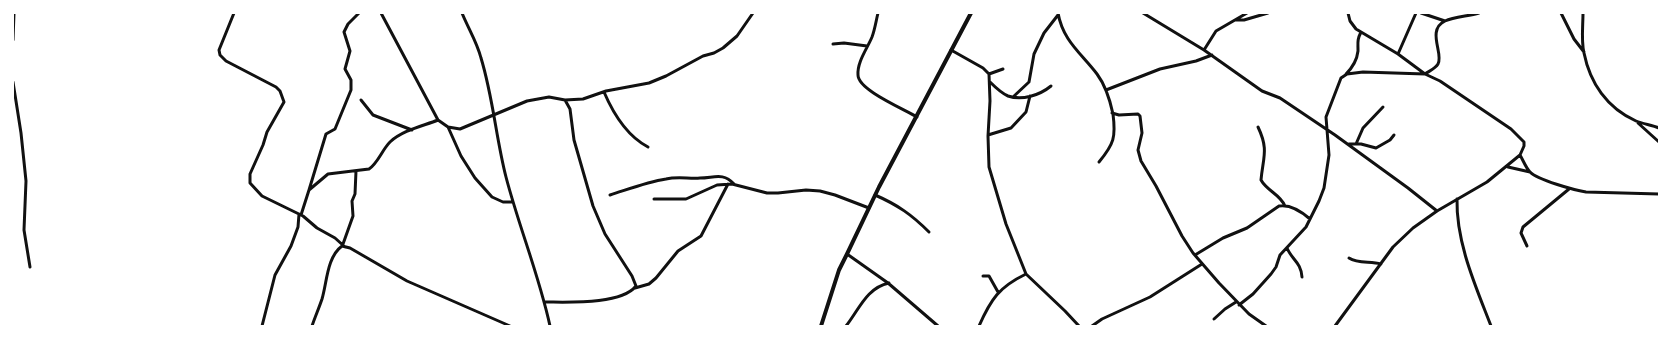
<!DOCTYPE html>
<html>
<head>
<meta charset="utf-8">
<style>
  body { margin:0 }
  #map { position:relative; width:1672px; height:339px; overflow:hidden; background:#fff; font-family:"Open Sans",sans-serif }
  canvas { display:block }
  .frame { position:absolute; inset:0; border:14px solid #fff; pointer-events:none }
</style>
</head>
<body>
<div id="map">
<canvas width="1672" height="339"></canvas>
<div class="frame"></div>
</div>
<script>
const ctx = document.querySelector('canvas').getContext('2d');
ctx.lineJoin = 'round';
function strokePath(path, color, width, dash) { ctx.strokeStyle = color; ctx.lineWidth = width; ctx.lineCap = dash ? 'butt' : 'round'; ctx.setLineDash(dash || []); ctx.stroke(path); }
strokePath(new Path2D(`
  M234,13L219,50L220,55L226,61L276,87L280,91L284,102L267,132L263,145L250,174V183L262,196L303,216L317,228L335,238L345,247
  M381,13L438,120L448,127L460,129L527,101L549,97L565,100L570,109L574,140L593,206L605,234L632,276L636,286C621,305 567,302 545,302
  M462,13C468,28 477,42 481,58C493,97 496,138 506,177C519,227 539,275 550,326
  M878,13C876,21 875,29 872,37C867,49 857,62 858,75C858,90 904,109 917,117
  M1058,13C1063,41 1081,53 1097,74C1106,86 1110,100 1113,114C1116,137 1114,144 1099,162
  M1143,13L1204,50L1262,91L1280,98L1335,135L1408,188L1437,211
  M1348,13L1350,21L1356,29L1398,54L1425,74L1440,81L1511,129L1524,142V146L1520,155C1523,160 1526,168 1530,172C1538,180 1574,190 1586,192L1659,194
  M1421,13L1445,21
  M1561,13L1574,39L1584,52
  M1583,13C1583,26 1581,41 1584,53C1590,83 1607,108 1636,121C1643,124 1652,125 1659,128
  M1235,20H1244L1268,13
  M13,40L14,13
  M833,44L844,43L867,46
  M951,50L983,68L989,74L990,101L988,136L989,167L1006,224L1026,274L1065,311L1079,326
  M1204,50L1216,31L1247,13
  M1398,54L1416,13
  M989,74L1003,69
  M1346,74C1352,68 1357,60 1358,51C1358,42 1357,40 1361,32
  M13,82L21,133L26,181L24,230L30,267
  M990,82C995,87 1001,93 1008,96C1022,101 1040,95 1051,86
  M1106,90L1160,69L1196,61L1212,55
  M604,92C613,113 627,136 648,147
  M1013,97L1029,82L1034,54L1044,33L1058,15
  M361,100L373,115L412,130
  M565,100L583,99L606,91L649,83L666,76L703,56L714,53L723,48L737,36L753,13
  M1112,113L1119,115L1138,114L1140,116L1142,133L1138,150L1141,161L1156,186L1182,236L1193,253L1219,283L1249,314L1266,326
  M1638,123L1659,142
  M448,127L461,156L475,178L492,197L503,202H513
  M1258,127C1269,150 1263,157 1261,180C1267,191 1280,194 1285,206
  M988,135L1011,128L1026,112L1030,96
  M1349,144H1361L1376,148L1390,140L1394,135
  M1356,144L1363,128L1383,107
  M1508,167L1530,172
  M309,190L326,134L335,129L351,90V80L345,69L350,51L344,32L348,24L359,13
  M610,195C629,189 647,182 666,179C678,176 689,179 700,178C714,178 723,172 734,184
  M875,195C898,205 912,215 929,232
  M654,199H686L717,185L732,184L767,193H778L806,190L820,191L835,195L869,208
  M1457,199C1456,243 1476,287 1491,326
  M301,215L309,190L328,174L369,169C378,163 382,150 390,142C403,130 423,126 438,120
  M343,244L353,216L352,201L355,194L356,171
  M1527,246L1521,233L1523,227L1569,189
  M1287,248C1292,260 1301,262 1302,277
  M847,254L888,283L938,326
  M1195,255L1223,238L1247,228L1279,206C1291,204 1302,212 1310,219
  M1349,258C1358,264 1370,261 1381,264
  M983,276H989L998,292
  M635,288L649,284L656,278L678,251L701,236L728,184
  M1239,305L1253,294L1271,274L1276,267L1280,255L1306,227L1319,201L1324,188L1329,155L1326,117L1341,78L1347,74L1363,72L1425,74C1429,71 1435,69 1438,64C1444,54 1426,30 1445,21C1454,17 1469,16 1479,13
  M1214,319L1225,309L1236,302
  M262,326L275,275L291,246L298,227L299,214
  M312,326C315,317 319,308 322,299C327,282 327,257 342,246L350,248L407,281L510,326
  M846,326C859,310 866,288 889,283
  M979,326C991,299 999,287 1026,274
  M1092,326L1102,319L1150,297L1202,264
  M1335,326L1393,247L1413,228L1437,211L1487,182L1520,155`), '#111', 3);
strokePath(new Path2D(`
  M821,326L839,270L847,254L879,187L971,13`), '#111', 4);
</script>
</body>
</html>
